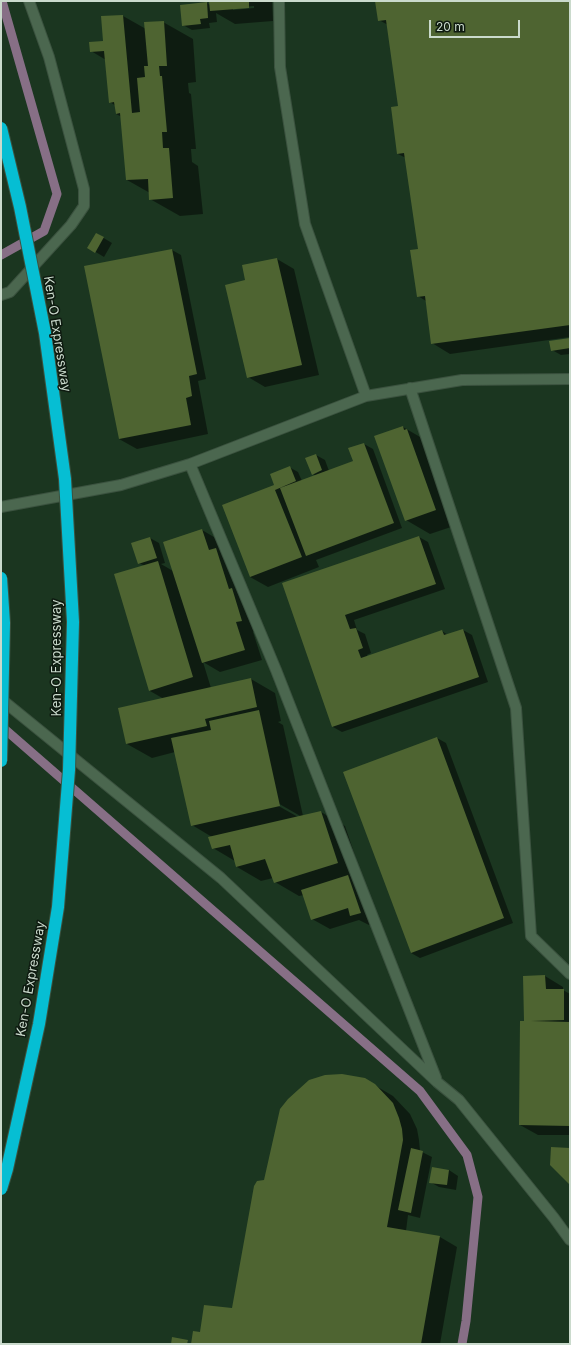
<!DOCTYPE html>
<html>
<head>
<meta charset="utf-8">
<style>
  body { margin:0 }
  #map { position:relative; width:571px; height:1345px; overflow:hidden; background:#1b3620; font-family:Inter,sans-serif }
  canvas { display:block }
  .frame { position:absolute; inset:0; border:2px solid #cadacc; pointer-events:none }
  .scale { position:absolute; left:429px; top:20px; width:91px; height:18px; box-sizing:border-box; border:2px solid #cadacc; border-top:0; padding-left:5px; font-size:12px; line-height:14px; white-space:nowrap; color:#cadacc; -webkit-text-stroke:3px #0e1a10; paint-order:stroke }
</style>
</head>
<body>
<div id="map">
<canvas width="571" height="1345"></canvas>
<div class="frame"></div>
<div class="scale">20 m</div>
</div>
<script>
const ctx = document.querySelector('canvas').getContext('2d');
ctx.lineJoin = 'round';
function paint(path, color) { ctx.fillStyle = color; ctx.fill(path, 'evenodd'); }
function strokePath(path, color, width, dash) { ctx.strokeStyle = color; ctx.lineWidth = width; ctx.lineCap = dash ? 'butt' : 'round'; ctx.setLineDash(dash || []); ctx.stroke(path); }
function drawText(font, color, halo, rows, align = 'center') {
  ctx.font = font + ' Inter,sans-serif'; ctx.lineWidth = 3; ctx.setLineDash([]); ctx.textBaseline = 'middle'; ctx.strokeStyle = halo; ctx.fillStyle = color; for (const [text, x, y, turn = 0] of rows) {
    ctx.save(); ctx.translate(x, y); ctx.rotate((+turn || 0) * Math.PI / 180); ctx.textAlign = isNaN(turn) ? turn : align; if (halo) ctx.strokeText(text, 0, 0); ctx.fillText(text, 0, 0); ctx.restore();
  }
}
paint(new Path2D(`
  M210,1H272L273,21L235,24L216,13L217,22L209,23L210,28L192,30L183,25L207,3L210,5ZM254,6V8L233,10V8Z
  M376,1H570V337L450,354L432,343L426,301L418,296L419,250L406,158L398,154L399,107L388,25L379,20Z
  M123,16L146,29L163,22L193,39L196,82L188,83L189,93L191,94L196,149H191L192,162L198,166L203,214L180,216L150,199V193L127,180L122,117L116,114V106L110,102L106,60L91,51L105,42Z
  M97,234L112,243L104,257L89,248Z
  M172,250L181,255L206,379L198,381L208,434L137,449L119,439Z
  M277,259L294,269L319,375L265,387L248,377L246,281Z
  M570,339V354L561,355L552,350Z
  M403,427L427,441L460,524L430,534L406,520Z
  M364,444L373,449L402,528L316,560L319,567L268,587L250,577L274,486L289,467L298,472L302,481L316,476L313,474L316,455L325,460L329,471L354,461Z
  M202,530L219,540L260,630L253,632L262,660L220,672L203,662L211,688L251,679L275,693L281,721L278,722L283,725L303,816L321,812L345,826L378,923L369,925L359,920L330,929L312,919L304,895L299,896L275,882L273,878L261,881L237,867L235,861L213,848L212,837L192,825L175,752L152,758L127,744L164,699L150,691L145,566L139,563L150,538L159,543L165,563L161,564L173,571ZM276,802L302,817H298L275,804Z
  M419,537L428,542L445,589L354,620L357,630L365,634L371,653L367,655L368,657L442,631L448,635L463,630L472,635L488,682L342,732L333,727L284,584Z
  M437,738L446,743L513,923L420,958L411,953Z
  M524,976H545L563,987V990L570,994V1135H538L520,1125L525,1022Z
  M364,1079L393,1096L410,1114L417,1129L419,1140L420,1151L432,1157L420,1218L408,1215L406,1231L440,1237L457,1247L440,1344H192L201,1333L233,1309L265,1181Z
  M449,1170L458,1176L456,1190L439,1187L430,1182Z`), '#0007');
strokePath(new Path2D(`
  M1,255L44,231L57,194L2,1
  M1,726L420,1091L467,1155L478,1197L466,1321L462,1344`), '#876f86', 9);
paint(new Path2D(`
  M209,1H249V8L210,11Z
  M375,1H570V325L431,344L425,296L417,297L410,250L418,249L404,153L397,154L391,107L398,106L386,20L378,21Z
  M207,2L208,18L200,19L201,24L182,26L180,5Z
  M123,15L132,113L140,112L137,78L145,77L144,66H148L144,22L164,21L167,66H159L160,76H162L167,132H162L163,148H169L173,198L149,200L148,179L126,180L120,113L116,114L114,102L109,103L104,51L90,52L89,42L103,41L101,16Z
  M96,233L104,237L95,253L87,248Z
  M172,249L197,374L189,376L192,396L186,398L191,425L119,439L84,266Z
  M277,258L302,365L247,378L225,285L245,280L242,265Z
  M570,338V348L551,351L549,341Z
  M403,426L404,430L407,429L436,510L405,521L374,436Z
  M364,443L394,523L306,556L280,488L353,461L348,448Z
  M316,454L322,470L312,475L305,458Z
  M290,466L296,481L275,490L302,557L250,577L222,505L274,485L270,474Z
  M202,529L209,550L216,548L229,589L232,588L242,621L236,622L245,650L202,663L163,542Z
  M419,536L436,584L345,615L350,629L356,628L363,648L358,650L361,658L442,630L444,635L463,629L479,677L332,727L282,583Z
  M150,537L157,558L138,564L131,543Z
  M158,561L193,677L149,691L114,574Z
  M251,678L257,707L205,719L207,726L126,744L118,708Z
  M259,710L280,806L191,826L171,738L211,730L209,721Z
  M437,737L504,918L411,953L343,772Z
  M321,811L338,863L274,883L265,859L236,867L230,845L212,849L208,837Z
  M348,875L361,913L350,916L348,908L311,920L301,890Z
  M545,975L546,989H564V1020L531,1021L570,1022V1126L519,1125L520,1021H524L523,976Z
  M342,1074L365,1078L375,1084L393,1103L399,1118L402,1129L403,1140L387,1227L440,1236L421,1344H191L193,1331L200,1332L204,1305L232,1308L254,1186L257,1181L264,1180L280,1109L288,1099L309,1080L325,1075Z
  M551,1147L570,1148V1185L550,1165Z
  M411,1148L423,1151L411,1213L398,1210Z
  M432,1167L449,1170L447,1185L429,1183Z
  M172,1337L188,1340L187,1344H171Z`), '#4e6431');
const minor = new Path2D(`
  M279,1L280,67L305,224L366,396
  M1,295L10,292L71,225L84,206V189L49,57L29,1
  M410,388L516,708L531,936L570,974
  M190,464L276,670L436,1078
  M1,507L121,485L190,464L366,396L462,380L570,379
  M1,699L221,878L437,1082L459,1100L554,1218L570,1240`);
strokePath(minor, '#3b523f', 12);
strokePath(minor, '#4b674f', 10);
const highwayBridge = new Path2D(`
  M1,128L20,207L45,333L65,479L73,622L69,770L58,907L39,1024L7,1169L1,1189
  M1,578L4,623L1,761`);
strokePath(highwayBridge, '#3b523f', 14, []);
strokePath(highwayBridge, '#06bed3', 12);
drawText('13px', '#cadacc', '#0e1a10', [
  ["Ken-O Expressway",57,334,81],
  ["Ken-O Expressway",57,658,-90],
  ["Ken-O Expressway",31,979,-80]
]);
</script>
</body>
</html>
